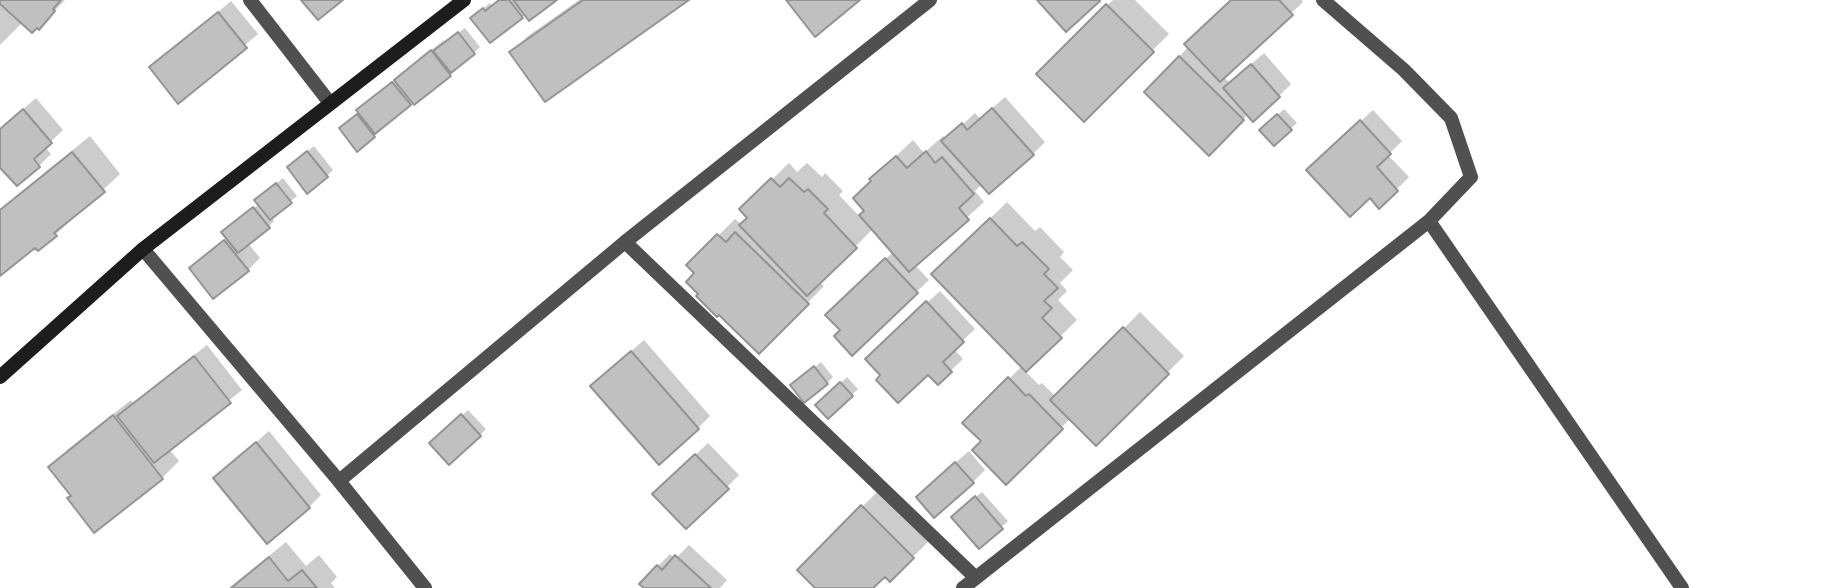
<!DOCTYPE html>
<html>
<head>
<meta charset="utf-8">
<style>
  body { margin:0 }
  canvas { display:block; background:#fff }
</style>
</head>
<body>
<canvas width="1832" height="588"></canvas>
<script>
const ctx = document.querySelector('canvas').getContext('2d');
ctx.lineJoin = 'round';
function paint(path, color) { ctx.fillStyle = color; ctx.fill(path, 'evenodd'); }
function strokePath(path, color, width, dash) { ctx.strokeStyle = color; ctx.lineWidth = width; ctx.lineCap = dash ? 'butt' : 'round'; ctx.setLineDash(dash || []); ctx.stroke(path); }
paint(new Path2D(`
  M0,0H65L39,27L23,22L0,45Z
  M500,0H554L522,17L479,12L490,3L492,6Z
  M579,0H686L512,52L528,36Z
  M1113,0H1135L1169,34L1084,119L1038,74Z
  M1232,0H1302L1303,2L1224,77L1230,83L1264,53L1291,84L1279,96L1248,114L1209,153L1146,92Z
  M231,1L258,34L178,101L151,68Z
  M465,28L480,47L450,74L413,101L374,136L347,123L360,112L365,104L408,68L444,40L446,42Z
  M1005,97L1045,142L1033,154L982,184L975,191L984,202L915,265L929,280L852,353L843,330L840,303L894,251L874,228L819,282L824,286L759,352L689,265L735,219L742,225L749,218L742,209L789,163L797,172L807,163L822,177L825,173L843,191L839,195L860,217L866,211L872,179L913,140L924,153L943,136L946,140L975,113L980,119Z
  M36,98L63,130L45,147L51,154L39,166L0,165V129Z
  M1284,109L1297,123L1274,144L1262,130Z
  M1373,110L1402,141L1388,155L1409,177L1380,206L1371,195L1321,158Z
  M90,136L120,174L56,234L38,248L36,245L0,274V209Z
  M314,146L333,170L327,176L295,162Z
  M283,178L297,196L271,217L274,221L268,227L248,243L260,258L248,270L191,268L227,237L230,226L259,204L262,195Z
  M1007,202L1035,231L1040,227L1064,252L1060,257L1073,270L1060,283L1067,291L1058,300L1077,320L1025,371L1039,385L1042,383L1056,397L1140,312L1184,356L1096,444L1071,418L1006,482L983,441L965,423L1022,366L934,274Z
  M940,291L975,329L954,349L963,359L938,383L929,373L883,375L879,347Z
  M644,340L710,416L698,428L605,374Z
  M207,345L242,390L169,449L179,461L162,478L94,531L73,495L51,467L67,450L131,400L133,403Z
  M821,362L833,377L827,383L799,380Z
  M847,377L858,389L828,417L817,405Z
  M468,410L486,429L480,435L432,443Z
  M269,431L321,495L309,507L215,478Z
  M708,443L739,475L727,487L667,482Z
  M969,451L985,470L973,482L930,485Z
  M879,490L930,540L890,580L885,574L871,588H817L799,570Z
  M982,492L1008,521L979,547L959,511Z
  M286,542L306,566L319,555L337,577L331,583L335,588H229Z
  M689,545L727,580L720,588H647L658,566L670,554L675,559Z`), '#0003');
const building = new Path2D(`
  M0,0H61L53,9L55,11L39,30L37,28L32,33L0,4Z
  M301,0H343L318,20Z
  M499,0H509L523,18L490,43L470,18L483,8L485,11Z
  M513,0H557L529,21Z
  M583,0H689L545,102L509,52Z
  M786,0H860L815,37Z
  M1037,0H1099L1100,1L1066,32Z
  M1231,0H1279L1293,15L1220,82L1184,44Z
  M1106,4L1154,52L1084,122L1036,74Z
  M218,12L247,48L178,104L149,67Z
  M458,32L475,54L451,73L433,51Z
  M431,50L451,76L414,105L394,80Z
  M1179,56L1244,120L1209,156L1144,92Z
  M1251,64L1280,97L1253,122L1223,88Z
  M392,82L411,105L375,134L356,110Z
  M992,108L1034,155L989,194L941,141L962,123L967,130Z
  M23,109L52,143L34,159L40,167L17,186L0,168V129Z
  M357,114L375,137L357,152L339,128Z
  M1277,114L1292,130L1274,146L1259,130Z
  M1360,120L1391,154L1377,167L1398,191L1379,209L1370,198L1350,217L1306,170Z
  M307,151L328,177L307,194L287,167Z
  M926,151L935,163L942,157L974,194L959,208L969,220L909,272L859,215L864,211L853,198L871,181L869,179L896,156L907,168Z
  M72,152L105,192L54,233L57,236L38,251L35,248L0,276V210Z
  M771,178L780,187L789,178L804,192L808,189L828,209L824,213L857,248L807,296L739,225L747,218L739,209Z
  M276,183L292,203L270,220L254,200Z
  M253,207L270,228L238,253L221,232Z
  M990,218L1017,246L1022,242L1049,269L1044,274L1058,288L1044,301L1052,308L1042,318L1062,338L1026,372L931,274Z
  M735,232L809,304L759,354L719,315L717,317L696,296L698,294L686,282L694,273L686,265L717,234L726,242Z
  M224,240L249,271L213,299L189,268Z
  M885,258L918,293L852,356L834,336L840,330L825,315Z
  M926,301L964,342L943,362L952,372L938,385L928,375L898,403L876,380L880,375L865,359Z
  M1123,327L1169,374L1096,446L1050,400Z
  M631,351L699,429L659,465L590,386Z
  M194,356L231,403L154,463L117,416Z
  M814,366L828,384L804,403L790,385Z
  M1008,377L1026,396L1029,394L1063,429L1006,485L972,450L981,441L962,423Z
  M840,382L853,396L828,419L815,405Z
  M461,414L481,436L449,465L429,443Z
  M113,415L163,479L94,533L67,498L71,496L48,467Z
  M256,442L310,508L267,544L213,478Z
  M695,454L729,489L686,529L652,494Z
  M955,462L974,483L934,518L916,497Z
  M975,496L1003,529L979,549L951,517Z
  M861,505L914,558L890,582L885,577L873,588H815L797,570Z
  M675,555L711,588H644L639,584L657,565L662,570Z
  M269,557L288,581L302,570L317,588H231Z`);
paint(building, '#c0c0c0');
strokePath(building, '#949494', 2);
strokePath(new Path2D(`
  M250,0L330,103
  M1429,221L1682,588
  M625,242L976,578
  M143,249L339,481L425,588
  M339,481L625,242L930,0
  M963,588L1429,221L1471,177L1451,118L1404,70L1323,0`), '#505050', 14);
strokePath(new Path2D(`
  M0,377L143,249L464,0`), '#1d1d1d', 14);
</script>
</body>
</html>
